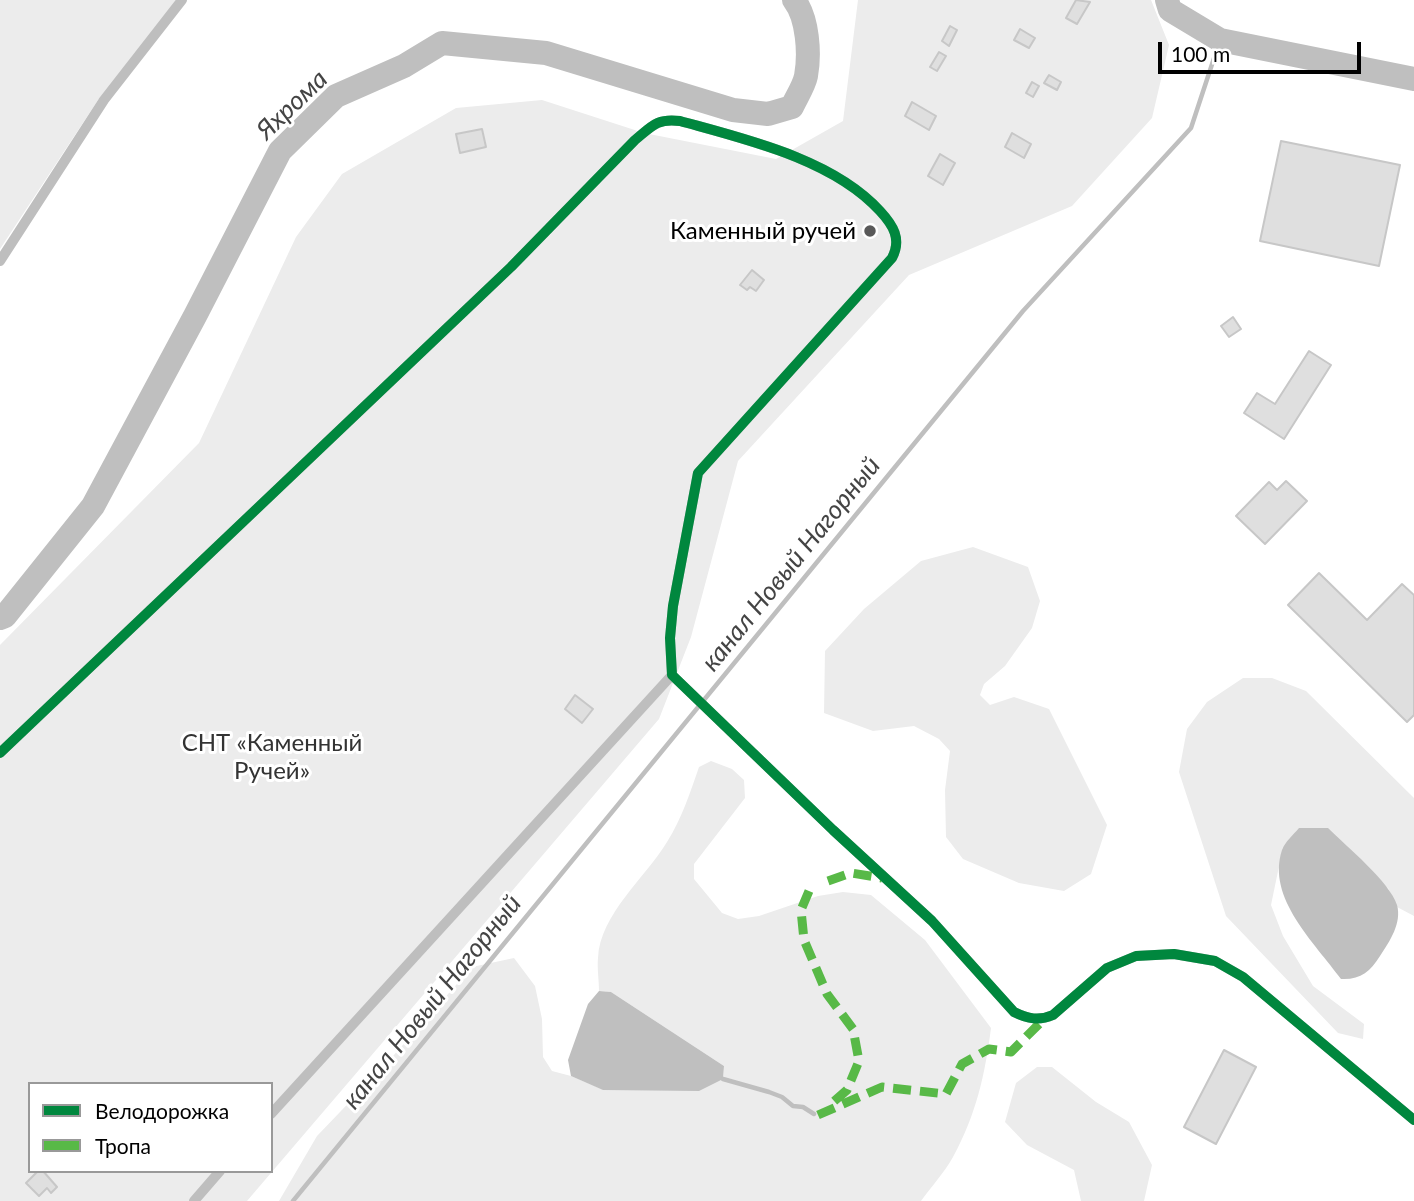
<!DOCTYPE html>
<html>
<head>
<meta charset="utf-8">
<style>
  body { margin:0 }
  #map { position:relative; width:1414px; height:1201px; overflow:hidden; background:#fff; font-family:Lato,sans-serif }
  canvas { display:block }
  .legend { position:absolute; left:28px; top:1082px; width:245px; height:91px; box-sizing:border-box; background:#fff; border:2px solid #999; margin:0; padding:9px 12px; list-style:none; font-size:21px; color:#000 }
  .legend li { display:flex; align-items:center; gap:14px; height:35px }
  .legend b { width:35px; border:2px solid #999 }
  .scale { position:absolute; left:1158px; top:42px; width:203px; height:32px; box-sizing:border-box; border:4px solid #000; border-top:0; padding-left:9px; font-size:21px; line-height:24px; white-space:nowrap; color:#000; -webkit-text-stroke:5px #fff; paint-order:stroke }
</style>
</head>
<body>
<div id="map">
<canvas width="1414" height="1201"></canvas>
<ul class="legend">
<li><b style="height:9px;background:#00873e"></b>Велодорожка</li>
<li><b style="height:9px;background:#58b947"></b>Тропа</li>
</ul>
<div class="scale">100 m</div>
</div>
<script>
const ctx = document.querySelector('canvas').getContext('2d');
ctx.lineJoin = 'round';
function paint(path, color) { ctx.fillStyle = color; ctx.fill(path, 'evenodd'); }
function strokePath(path, color, width, dash) { ctx.strokeStyle = color; ctx.lineWidth = width; ctx.lineCap = dash ? 'butt' : 'round'; ctx.setLineDash(dash || []); ctx.stroke(path); }
function drawText(font, color, halo, rows, align = 'center') {
  ctx.font = font + ' Lato,sans-serif'; ctx.lineWidth = 6; ctx.setLineDash([]); ctx.textBaseline = 'middle'; ctx.strokeStyle = halo; ctx.fillStyle = color; for (const [text, x, y, turn = 0] of rows) {
    ctx.save(); ctx.translate(x, y); ctx.rotate((+turn || 0) * Math.PI / 180); ctx.textAlign = isNaN(turn) ? turn : align; if (halo) ctx.strokeText(text, 0, 0); ctx.fillText(text, 0, 0); ctx.restore();
  }
}
paint(new Path2D(`
  M0,0H182L98,100L0,249Z
  M858,0H1151L1169,45L1152,118L1072,206L909,275L738,461L691,637L659,719L247,1201H0V645L199,443L296,237L342,174L456,108L542,100L644,133L776,159L843,121ZM30,1084H271V1171H30Z
  M973,547L1028,567L1040,601L1032,628L1005,666L984,684L980,695L990,705L1014,697L1049,709L1107,825L1091,874L1064,891L1019,883L963,859L946,837L945,790L950,751L939,739L914,726L873,731L824,713L825,651L864,609L921,561Z
  M1243,678H1272L1306,691L1414,798V916L1397,907L1388,888L1283,847L1271,905L1283,936L1313,986L1364,1024L1363,1039L1338,1033L1226,916L1179,772L1187,729L1207,702Z
  M711,761L732,769L744,780L745,798L694,864V879L722,913L738,919L759,916L818,896L843,892L871,895L925,940L991,1028C985,1075 976,1115 953,1157C944,1173 931,1187 921,1201H279L317,1136L385,1065L472,967L514,958L535,986L542,1019L543,1057L552,1071L571,1076L604,1090L723,1079L724,1066L611,992L599,991C599,980 597,968 598,958C600,914 646,877 667,842C682,818 690,793 699,767Z
  M1037,1067H1052L1096,1102L1129,1122L1152,1165L1144,1201H1081L1074,1170L1027,1145L1005,1122L1016,1083Z`), '#ececec');
paint(new Path2D(`
  M1299,828H1328C1346,846 1390,882 1397,905C1402,923 1390,941 1380,956C1370,972 1360,980 1341,979C1315,943 1266,898 1282,850C1285,842 1293,835 1299,828Z
  M599,991L611,992L724,1066L723,1079L699,1091L603,1090L571,1076L568,1060L588,1004Z`), '#bfbfbf');
strokePath(new Path2D(`
  M723,1079L769,1092L782,1097L793,1106L803,1107L814,1114
  M293,1201L1023,311L1191,128L1220,40`), '#bfbfbf', 4.5);
strokePath(new Path2D(`
  M1167,0L1170,10L1220,40L1414,79
  M0,618L5,616L93,506L195,316L280,151L336,96L404,66L442,43L546,53L733,110L768,114L792,107C796,98 804,86 806,76C810,54 808,18 794,0`), '#bfbfbf', 24);
const building = new Path2D(`
  M1076,0L1090,2L1077,24L1066,18Z
  M950,26L957,30L949,46L942,41Z
  M1020,29L1035,38L1029,48L1014,40Z
  M939,52L946,56L937,71L930,67Z
  M1049,75L1061,82L1057,90L1044,83Z
  M1032,82L1039,86L1033,97L1026,93Z
  M912,102L936,116L929,130L905,116Z
  M482,129L486,147L460,153L456,134Z
  M1012,133L1031,144L1024,158L1005,147Z
  M1281,141L1400,165L1379,266L1260,241Z
  M940,154L955,163L943,185L928,176Z
  M752,270L764,280L756,291L750,287L747,290L740,285Z
  M1233,317L1241,329L1229,337L1221,326Z
  M1309,351L1331,365L1284,439L1244,413L1257,393L1275,404Z
  M1286,481L1307,501L1265,544L1236,516L1269,482L1277,490Z
  M1319,573L1367,620L1402,584L1414,595V715L1407,722L1288,605Z
  M575,695L593,709L582,723L565,709Z
  M1224,1050L1256,1067L1216,1144L1184,1127Z
  M38,1171H43L57,1187L51,1193L47,1188L39,1196L26,1183Z`);
paint(building, '#dfdfdf');
strokePath(building, '#c7c7c7', 2);
strokePath(new Path2D(`
  M0,261L104,100L182,0
  M0,753L511,267L635,140C652,126 657,118 680,121C745,139 833,159 880,211C893,225 902,239 892,258L698,473L673,606L670,638L672,675L833,830L932,921L1014,1012C1028,1019 1039,1021 1053,1015L1107,968L1136,956L1174,954L1215,961L1243,977L1414,1120
  M271,1114L672,675
  M194,1201L220,1171`), '#bebebe', 10);
strokePath(new Path2D(`
  M828,881L851,873L882,878
  M809,891L801,910L804,940L827,994L853,1029L859,1061L847,1090L831,1104
  M818,1115L882,1087L946,1094L962,1064L989,1049L1011,1052L1044,1019`), '#58b947', 9, [18, 9]);
strokePath(new Path2D(`
  M0,753L511,267L635,140C652,126 657,118 680,121C745,139 833,159 880,211C893,225 902,239 892,258L698,473L673,606L670,638L672,675L833,830L932,921L1014,1012C1028,1019 1039,1021 1053,1015L1107,968L1136,956L1174,954L1215,961L1243,977L1414,1120`), '#00873e', 10);
for (const [x, y, r, color] of [
  [870,231,7,"#595959"]
]) { const dot = new Path2D(); dot.arc(x, y, r, 0, 2 * Math.PI); ctx.fillStyle = color; ctx.fill(dot); strokePath(dot, '#fff', 2.5); }
drawText('24px', '#000', '#fff', [
  ["Каменный ручей",856,231]
], 'right');
drawText('24px', '#333', '#fff', [
  ["СНТ «Каменный",272,743],
  ["Ручей»",272,771]
]);
drawText('italic 26px', '#444', '#fff', [
  ["Яхрома",292,105,-44],
  ["канал Новый Нагорный",791,564,-51],
  ["канал Новый Нагорный",432,1002,-51]
]);
</script>
</body>
</html>
